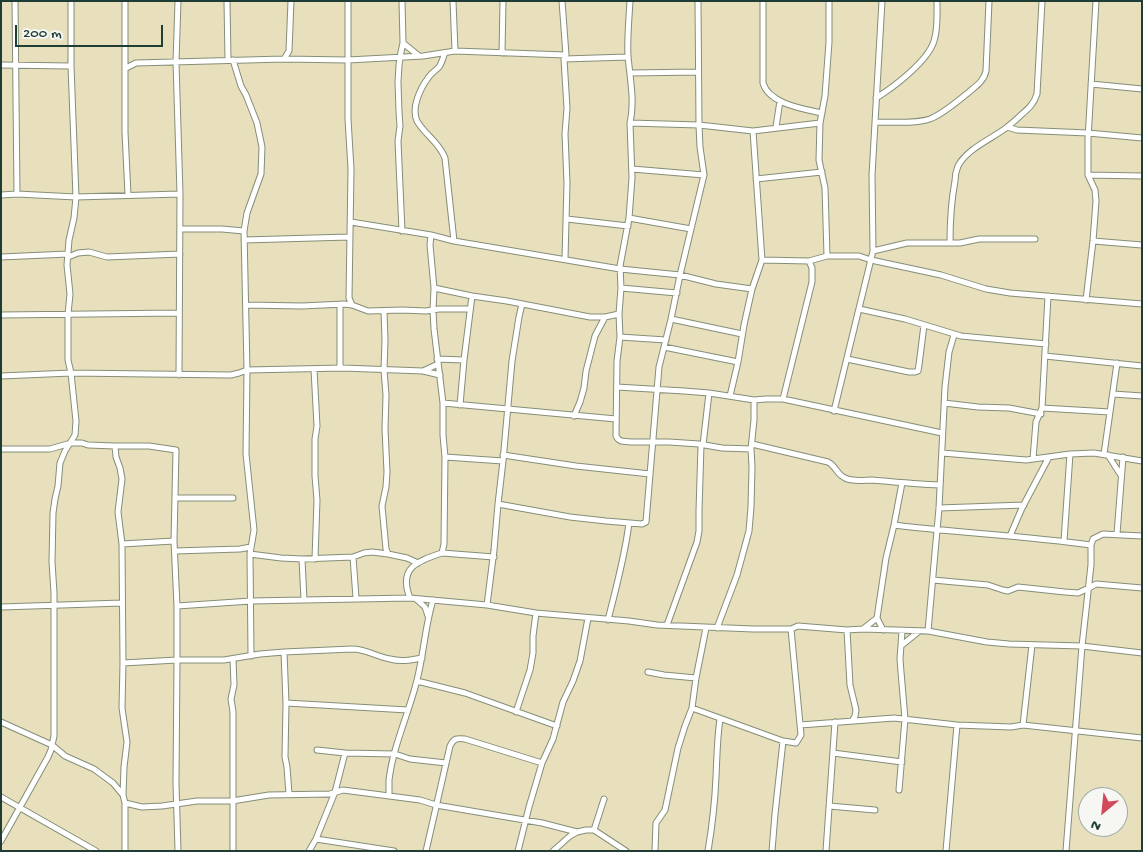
<!DOCTYPE html>
<html>
<head>
<meta charset="utf-8">
<style>
  body { margin:0 }
  #map { position:relative; width:1143px; height:852px; overflow:hidden; background:#e8e0bc; font-family:"Gochi Hand",sans-serif }
  canvas { display:block }
  .frame { position:absolute; inset:0; border:2px solid #1f3d34; pointer-events:none }
  .north { position:absolute; left:1078px; top:787px; width:50px; height:50px; box-sizing:border-box; background:#f6f6f2; border:1px solid #a0aca6; border-radius:50%; rotate:208deg; font-size:14px; font-weight:700; line-height:20px; text-align:center; color:#1f3d34 }
  .north::after { content:''; display:block; margin:auto; width:18px; height:22px; background:#d1495b; clip-path:polygon(50% 0,100% 100%,50% 72%,0 100%) }
  .scale { position:absolute; left:15px; top:25px; width:148px; height:22px; box-sizing:border-box; border:2px solid #1f3d34; border-top:0; padding-left:6px; font-size:15px; line-height:18px; white-space:nowrap; color:#1f3d34; -webkit-text-stroke:4px #f6f6f2; paint-order:stroke }
</style>
</head>
<body>
<div id="map">
<canvas width="1143" height="852"></canvas>
<div class="frame"></div>
<div class="north">N</div>
<div class="scale">200 m</div>
</div>
<script>
const ctx = document.querySelector('canvas').getContext('2d');
ctx.lineJoin = 'round';
function strokePath(path, color, width, dash) { ctx.strokeStyle = color; ctx.lineWidth = width; ctx.lineCap = dash ? 'butt' : 'round'; ctx.setLineDash(dash || []); ctx.stroke(path); }
const street = new Path2D(`
  M15,1L17,194
  M125,1V132L128,195
  M178,1L176,62L180,194L179,375
  M227,1L228,60
  M348,1V119L351,169L349,298L352,305
  M453,1L455,51
  M562,1L566,55L564,59L567,108L565,134L567,183L565,259
  M630,1C629,19 627,38 628,56C630,79 635,101 630,123L632,178L629,218L620,266L621,288L619,314L620,337L617,361L616,436L618,439L621,441L631,442H669L699,444L722,448L751,449
  M763,1V83C769,104 804,109 822,113
  M403,43L419,56
  M445,53C443,57 442,63 439,67C435,71 431,73 428,78C420,89 411,108 417,121C425,135 439,142 445,158L454,241
  M502,53L503,1
  M284,59L289,51L291,1
  M564,59L628,57
  M233,60L241,86L246,95L257,123L262,147L261,174L247,213L244,231L247,370L246,454L254,530L250,554L251,656
  M1,65L71,66
  M126,68L136,63L284,59L348,60L423,56L455,51L566,55
  M630,73L698,72
  M1091,84L1142,89
  M876,98C894,87 928,61 934,41C938,29 937,14 937,1
  M875,122C892,122 915,124 930,119C943,114 958,101 969,92C976,86 984,81 986,71L989,1
  M630,123L699,125L753,131L820,123
  M776,127L780,101
  M1007,127L1017,130L1088,133L1142,138
  M632,169L704,175
  M1088,175L1142,176
  M756,179L822,172
  M1,195L17,194L76,197L180,194
  M629,218L691,229
  M567,219L628,226
  M351,222L431,235L454,241L620,269L680,275L716,284L752,289
  M180,229H222L244,231
  M402,231L398,141L400,126L399,112L398,82L399,65L401,52L403,43L402,1
  M431,235L430,245L434,288L433,310L434,329L443,403V435L445,457L444,544L442,553L494,557
  M244,240L349,237
  M1093,241L1142,245
  M950,243C950,222 951,202 955,181C955,176 956,171 958,166C967,149 991,139 1006,128C1011,124 1016,120 1021,115C1028,109 1034,104 1037,94L1042,1
  M873,251L907,243H960L979,239H1035
  M827,256L825,188L819,160L820,123L825,96L829,42V1
  M1,257L68,254
  M68,257L78,253L89,252L107,257L180,254
  M762,260L809,261L827,256H859L871,260L941,275L986,289L1010,293L1142,304
  M434,288L472,296L507,301L590,317H605L619,314
  M621,288L677,293
  M1086,300L1093,241L1096,201L1095,190L1088,175V139L1096,1
  M246,305L302,306L344,304L352,305L368,311L402,310L426,311L439,309H470
  M859,309L905,319L961,336L1046,344
  M1,315L179,313
  M671,319L742,334
  M620,337L666,340
  M664,347L738,362
  M1045,356L1142,366
  M437,359L464,360
  M847,359L909,372H915L918,371L919,365L924,325
  M340,368V305
  M314,369L317,426L315,439V476L317,500L315,559
  M423,371L438,364
  M1,376L71,373L231,375L239,373L247,370L343,368L423,371L440,375
  M617,387L684,391L709,393L754,400L766,399H783L942,433
  M1113,394L1142,396
  M730,396L738,362L744,325L752,289L762,260L753,131
  M783,399L812,282V268L809,261
  M443,403L616,419
  M944,403L978,407L1009,408L1041,414
  M460,405L464,360L472,296
  M1042,408L1110,412
  M834,411L873,251L872,175L882,1
  M574,416L580,402L584,388L586,371L595,336L605,317
  M752,444L828,462C836,466 837,475 845,478C853,482 864,480 872,480C895,482 917,484 940,485
  M703,445L709,393
  M115,446L116,457L120,468L122,479L118,512L122,544L123,663L122,708L127,742L124,767L123,795L125,803V851
  M1,449H50L71,443H82L88,445L115,446H149L176,450L174,541L177,606V660L176,784L178,851
  M942,453L1026,460L1070,454L1094,453L1142,461
  M1104,454L1117,363
  M503,455L576,466L650,474
  M1108,455L1120,474
  M445,457L503,461
  M1033,459L1036,422L1042,408L1048,296
  M175,498H233
  M498,504L570,517L606,521L642,524L646,522L659,367L671,319L680,275L704,175L700,147L699,125L698,1
  M939,508L1024,505
  M894,525C960,533 1026,536 1091,545
  M1117,534L1123,457
  M1010,536L1022,508L1049,457
  M1064,541L1070,454
  M122,544L174,541
  M175,551L240,549L251,547
  M250,554L281,558L302,559L353,557L364,553L372,552L388,554L386,549L382,506L386,487L387,472L385,429L386,395L384,370L385,340L384,311
  M388,554L407,558L418,563
  M353,557L356,598
  M302,559L304,600
  M933,580L988,585L1003,590L1008,591L1018,587L1065,592L1078,593L1089,588L1096,584L1142,588
  M410,598C398,568 417,561 442,553
  M416,599L425,607L428,616
  M487,605L494,550L498,504L503,461L512,361L519,317L522,304
  M177,606L251,601L410,598L487,605L536,613L629,621L657,625L753,629H791L798,626L847,630L863,629L928,631L987,642L1009,644L1082,646L1142,653
  M1,607L122,603
  M608,620C616,588 625,556 629,523
  M667,625L697,542L699,531V511L701,445
  M717,628L737,575L749,531L751,507L752,467L751,449L754,420V400
  M863,629L877,618
  M847,630L850,685L856,710L855,716L852,721
  M883,630L877,618L886,558L894,525L902,483
  M928,631L939,508L945,387L949,352L954,335
  M902,645L918,632
  M284,652L286,703L285,757L287,767L289,794
  M123,663L177,660H224L260,654L284,652L352,649C366,649 377,657 390,659C401,662 411,660 422,658
  M648,672L664,675L696,678
  M417,681L465,693L557,726
  M286,703L408,710
  M692,708L783,741L796,743L798,740L801,735L791,629
  M516,712L530,670L533,653V636L536,613
  M1,722L52,745L65,756L94,769L113,783L123,795
  M800,725L894,718L957,725L1011,727L1023,725L1142,738
  M1023,725L1032,645
  M317,750L345,753
  M833,753L902,762
  M899,790L905,719L901,672L900,659L902,631
  M389,796C389,791 389,785 389,780C393,746 409,713 417,680C424,653 425,626 433,600
  M1,797L96,851
  M125,803L142,807L162,806L197,801H232L269,795L330,794L343,790L420,800L436,805L542,823L577,832L586,830H594L626,851
  M829,806L875,810
  M594,830L604,799
  M316,839L394,851
  M1,841L48,757L51,750L54,736V593L52,562L53,513L55,499L58,486L60,463L65,451L75,435L76,421L71,373L68,360V314L70,294L67,265L69,240L74,218L76,197L71,66V1
  M233,851V712L231,699L234,685L233,659
  M309,851L316,839L335,792L345,753L395,754L410,759L446,763
  M426,851L450,746C454,738 457,738 465,739L542,763
  M518,851L529,807L542,763L553,739L563,702L573,681L580,661L588,618
  M553,851L570,836L577,832
  M655,851L656,823L665,810L678,748L685,726L692,708L696,678L706,628
  M708,851C712,827 715,802 716,777C717,757 717,739 720,719
  M772,851L775,814L783,741
  M826,851L835,722
  M946,851L957,725
  M1066,851L1082,646L1091,565V545L1093,539L1103,534L1142,536`);
strokePath(street, '#848e78', 7);
strokePath(street, '#fff', 5);
</script>
</body>
</html>
